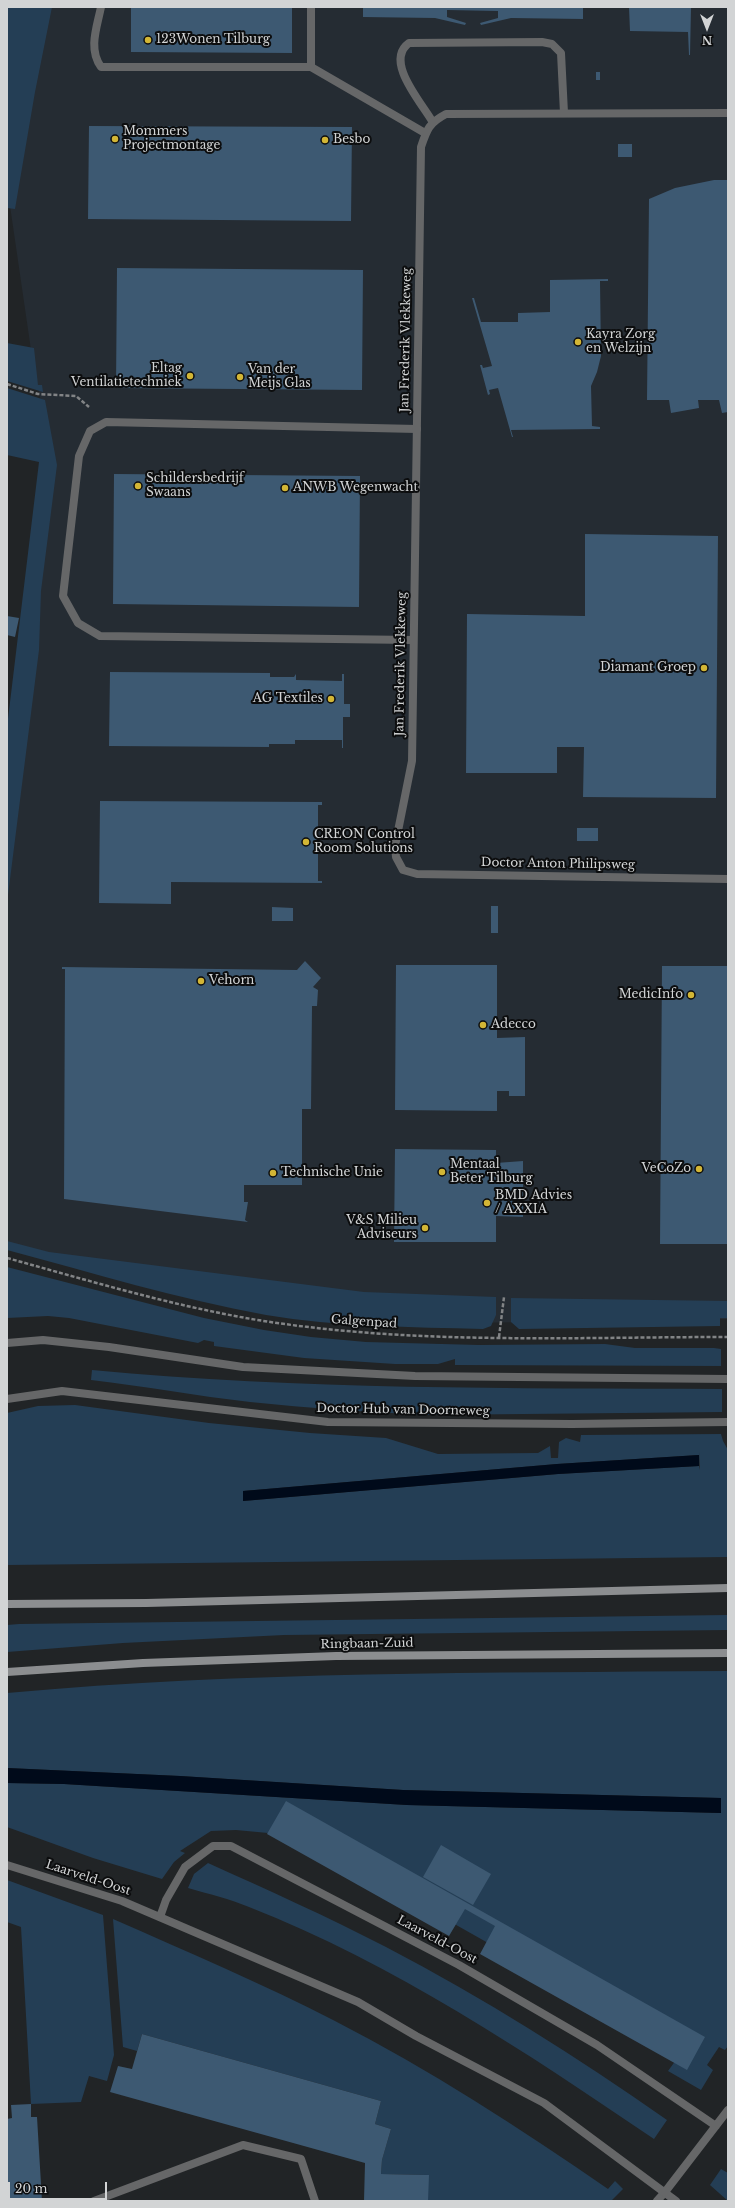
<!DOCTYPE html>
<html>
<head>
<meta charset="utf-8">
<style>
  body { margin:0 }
  #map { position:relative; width:735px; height:2208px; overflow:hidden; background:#212426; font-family:"Libre Baskerville",serif }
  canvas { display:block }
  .frame { position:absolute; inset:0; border:8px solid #d2d4d5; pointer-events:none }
  .north { position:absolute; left:687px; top:8px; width:40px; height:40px; -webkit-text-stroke:3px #0c0d0e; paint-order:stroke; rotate:180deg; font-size:11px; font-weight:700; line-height:16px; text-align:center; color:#d2d4d5 }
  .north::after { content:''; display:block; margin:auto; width:14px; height:18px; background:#d2d4d5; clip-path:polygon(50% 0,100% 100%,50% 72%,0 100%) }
  .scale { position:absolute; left:8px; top:2182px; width:99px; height:18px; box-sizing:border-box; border:2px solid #d2d4d5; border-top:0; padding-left:5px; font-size:12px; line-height:14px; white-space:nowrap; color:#d2d4d5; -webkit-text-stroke:3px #0c0d0e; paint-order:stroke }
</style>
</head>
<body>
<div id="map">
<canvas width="735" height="2208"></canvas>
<div class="frame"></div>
<div class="north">N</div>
<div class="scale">20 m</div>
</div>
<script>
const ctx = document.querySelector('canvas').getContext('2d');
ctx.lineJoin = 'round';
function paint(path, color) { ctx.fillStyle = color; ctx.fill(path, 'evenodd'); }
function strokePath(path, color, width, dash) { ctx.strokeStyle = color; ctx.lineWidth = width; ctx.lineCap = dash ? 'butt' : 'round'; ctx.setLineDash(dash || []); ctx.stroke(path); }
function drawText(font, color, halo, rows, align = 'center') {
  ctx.font = font + ' "Libre Baskerville",serif'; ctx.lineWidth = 4; ctx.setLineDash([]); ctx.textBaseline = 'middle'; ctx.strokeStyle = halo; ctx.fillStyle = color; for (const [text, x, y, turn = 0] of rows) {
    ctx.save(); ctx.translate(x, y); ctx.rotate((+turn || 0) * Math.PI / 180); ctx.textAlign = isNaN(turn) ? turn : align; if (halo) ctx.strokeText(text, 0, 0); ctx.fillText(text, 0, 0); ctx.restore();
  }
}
paint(new Path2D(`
  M44,7H728V1319L398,1324L7,1245V877L53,465L31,350L9,199Z`), '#252c33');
paint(new Path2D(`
  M7,7H52L35,92L15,209L7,208Z
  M7,343L34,348L38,385H42L43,392L7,381Z
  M7,388L45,400L57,465L41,591L39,650L7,903V727L39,462L7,455Z
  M7,1241L49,1252L364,1292L496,1297V1315L491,1326L483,1329C411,1327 337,1327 266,1315C178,1299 93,1273 7,1250Z
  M7,1267L204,1318L264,1330L311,1337L366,1342L479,1345L605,1344L635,1348H714L721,1349V1366L455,1365V1359L438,1364H395L304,1358L214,1346V1342L204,1340L198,1343L69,1318L48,1316L7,1318Z
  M511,1298L728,1301V1318H720V1326L519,1329L511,1322Z
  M92,1370C301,1390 512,1388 722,1389V1412L426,1415C367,1412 309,1408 250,1402C197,1396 144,1386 91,1380Z
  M75,1405L209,1423L310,1433L386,1438L438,1454L538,1453L550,1446L551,1458H558L559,1442L566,1438L580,1442L581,1435L721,1434L723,1441L728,1450V1557L7,1565V1413L38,1406ZM699,1452L700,1470L699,1466L558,1474L243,1501V1491L557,1464L699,1455Z
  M728,1615V1630L284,1635L123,1643L7,1652V1625L19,1624Z
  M728,1671V2046L725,2050L719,2047L707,2065L713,2070L701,2090L668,2071L676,2060L504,1952L458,1926L412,1901L268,1833L236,1830L211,1831L180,1851L185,1853L174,1862L162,1879L93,1858L7,1827V1783L64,1784L407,1805L721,1813V1798L403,1790L180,1776L7,1768V1693C246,1671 488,1673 728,1671Z
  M208,1863C268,1890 328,1917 386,1947C484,1998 577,2057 667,2120L654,2139C526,2052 394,1964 249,1907C230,1899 209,1894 188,1888L194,1874Z
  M7,1880L103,1915L114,2055L107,2081L89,2076L81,2102L31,2104L21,1927L7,1922Z
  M113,1919C188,1952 263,1984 335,2021C430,2070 520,2128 608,2189L615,2181L623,2189L611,2201H428V2175L381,2174L382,2160L391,2129L375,2124L381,2101L142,2034L137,2051L123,2047Z
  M721,2169L728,2173V2201L710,2185Z`), '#243e55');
paint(new Path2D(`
  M699,1455V1466L558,1474L243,1501V1491L557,1464Z
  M7,1768L180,1776L403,1790L721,1798V1813L407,1805L64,1784L7,1783Z`), '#000a1a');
paint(new Path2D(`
  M131,7H292V53L131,52Z
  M363,7H583V19L511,18L481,25L480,23L498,18V11L447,10V17L466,23L465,25L435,18L363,17Z
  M629,7H691L690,55H689L688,32L630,31Z
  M596,72H600V80H596Z
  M89,126L352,127L351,221L88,219Z
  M618,144H632V157H618Z
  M714,180H728V412L722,413L719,400H698L699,408L671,413L669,400H647L649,199L675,188Z
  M117,268L363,270L362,390L116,388Z
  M608,279V281H600L601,356L597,372L591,386L592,426L600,427V429L511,430L513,437H512L498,388L489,390L490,394L488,395L480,365H482L483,368L492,366L472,298H474L481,322H518V313L550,312V280Z
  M114,474L360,476L359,607L113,604Z
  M585,534L718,536L716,798L583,797L584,747H557V773H466L467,614L585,616Z
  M7,616L19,618L15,637L7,635Z
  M110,672L270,673V677H294L296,674V680L342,681V674H344V704H350V717H343V748H342V740H295V744H269V747L109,746Z
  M100,801L322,802V805H318V881H322V883L171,882V904L99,903Z
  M577,828H598V841H577Z
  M491,906H498V933H491Z
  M272,907L293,908V921H272Z
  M305,961L321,978L313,987L318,990L317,1006H312L311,1109H302V1185H244V1202H248L245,1220L248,1222L64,1199L65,969H62V967L297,970Z
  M396,965H497V1038L525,1037V1096H509V1091H497V1111L395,1110Z
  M662,966H728V1244H660Z
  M395,1149L496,1150V1163L523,1161V1217L496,1216V1242H394Z
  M286,1801L705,2037L687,2070L480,1954L495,1926L465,1909L449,1936L267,1834Z
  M441,1845L491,1874L473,1905L423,1877Z
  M142,2034L381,2101L375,2124L391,2129L382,2160L381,2174L429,2175L428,2201H364L365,2163L110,2092L118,2066L132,2069Z
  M31,2104V2117H37L42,2201H7V2119L12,2118L11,2105Z`), '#3d5972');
strokePath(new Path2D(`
  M7,384L38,394L76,396L89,407
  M7,1258C101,1284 196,1313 292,1325C436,1344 583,1337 728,1337
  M499,1337L504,1297`), '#828486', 2.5, [4, 2]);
strokePath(new Path2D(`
  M101,7C97,27 88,49 101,67H311L425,133
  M311,7V67
  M432,121C421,102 384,61 409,43L542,42L552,44L561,53L564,113
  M413,640L100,636L78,623L63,596L79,456L90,431L106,422L417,429
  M657,2201L665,2192`), '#666768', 8);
strokePath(new Path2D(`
  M728,113L446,114C429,123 427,129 421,147L412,761L395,846L396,857L403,870L417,874L728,879
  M7,1343L43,1340L109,1347L243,1367L415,1376L728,1379
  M7,1399L62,1391L328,1422L572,1424L728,1422
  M7,1865L122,1901L358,2002L416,2036L544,2103L676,2201
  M160,1917L166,1900L185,1867L213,1846H231L459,1965L597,2045L716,2126
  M665,2192L728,2110
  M94,2201L243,2145L301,2159L315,2201`), '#666768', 8);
strokePath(new Path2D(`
  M7,1604L146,1603L728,1588
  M7,1672L143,1663L336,1656L728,1653`), '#8c8e90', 8);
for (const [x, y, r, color] of [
  [148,40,4,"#d3b635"],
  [115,139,4,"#d3b635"],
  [325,140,4,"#d3b635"],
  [578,342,4,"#d3b635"],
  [190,376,4,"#d3b635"],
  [240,377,4,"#d3b635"],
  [138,486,4,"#d3b635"],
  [285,488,4,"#d3b635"],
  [704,668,4,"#d3b635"],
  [331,699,4,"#d3b635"],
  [306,842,4,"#d3b635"],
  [201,981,4,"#d3b635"],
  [691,995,4,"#d3b635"],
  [483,1025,4,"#d3b635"],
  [699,1169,4,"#d3b635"],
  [442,1172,4,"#d3b635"],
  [273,1173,4,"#d3b635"],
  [487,1203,4,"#d3b635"],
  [425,1228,4,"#d3b635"]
]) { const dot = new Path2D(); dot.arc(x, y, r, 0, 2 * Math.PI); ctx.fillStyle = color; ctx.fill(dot); strokePath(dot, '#0c0d0e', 1.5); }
drawText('12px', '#d2d4d5', '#0c0d0e', [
  ["123Wonen Tilburg",156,40],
  ["Mommers",123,132],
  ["Projectmontage",123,146],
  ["Besbo",333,140],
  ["Kayra Zorg",586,335],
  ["en Welzijn",586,349],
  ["Eltag",182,369,"right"],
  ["Ventilatietechniek",182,383,"right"],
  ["Van der",248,370],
  ["Meijs Glas",248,384],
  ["Schildersbedrijf",146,479],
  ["Swaans",146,493],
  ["ANWB Wegenwacht",293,488],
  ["Diamant Groep",696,668,"right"],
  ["AG Textiles",323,699,"right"],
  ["CREON Control",314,835],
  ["Room Solutions",314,849],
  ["Vehorn",209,981],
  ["MedicInfo",683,995,"right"],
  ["Adecco",491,1025],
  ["Mentaal",450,1165],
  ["Beter Tilburg",450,1179],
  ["VeCoZo",691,1169,"right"],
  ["Technische Unie",281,1173],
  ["BMD Advies",495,1196],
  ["/ AXXIA",495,1210],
  ["V&S Milieu",417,1221,"right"],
  ["Adviseurs",417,1235,"right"]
], 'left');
drawText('12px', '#d2d4d5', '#0c0d0e', [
  ["Jan Frederik Vlekkeweg",406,340,-89],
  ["Jan Frederik Vlekkeweg",401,664,-89],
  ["Doctor Anton Philipsweg",558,864,1],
  ["Galgenpad",364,1322,4],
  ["Doctor Hub van Doorneweg",403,1410,1],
  ["Ringbaan-Zuid",367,1644,-1],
  ["Laarveld-Oost",88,1878,18],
  ["Laarveld-Oost",437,1940,28]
]);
</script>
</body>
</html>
